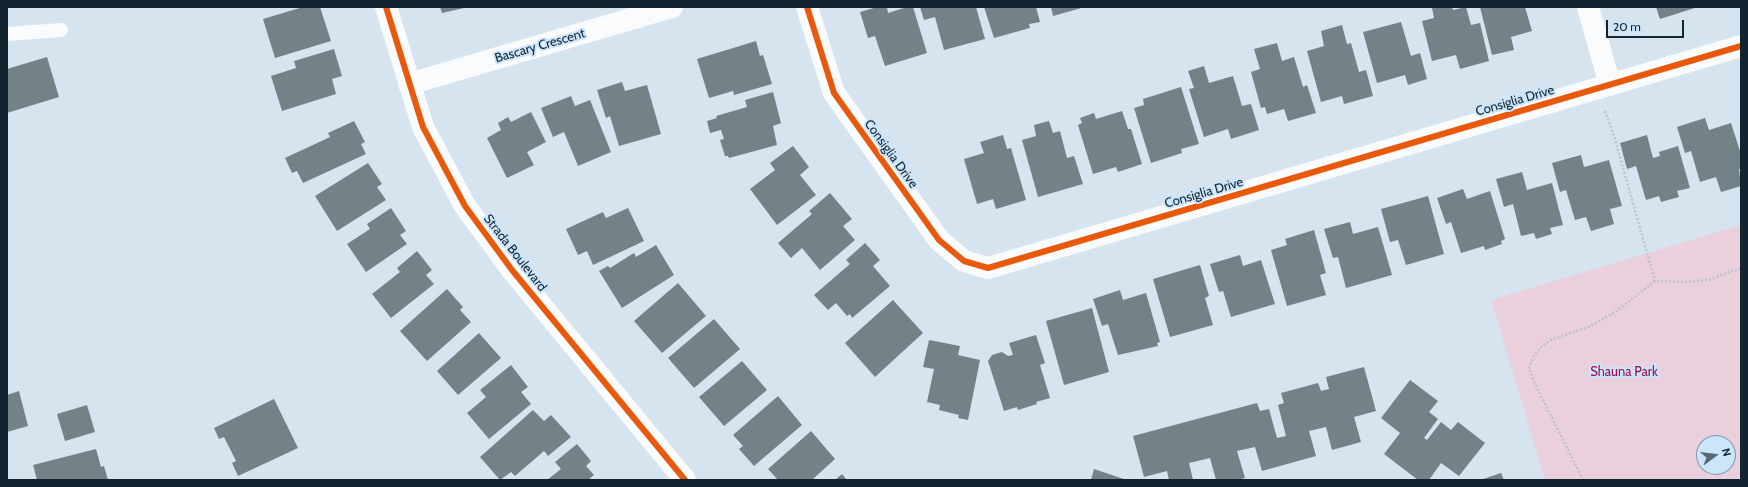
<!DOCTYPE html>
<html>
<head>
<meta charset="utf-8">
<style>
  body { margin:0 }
  #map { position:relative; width:1748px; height:487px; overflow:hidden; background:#d6e4f0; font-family:Cabin,sans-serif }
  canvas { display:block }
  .frame { position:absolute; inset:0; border:8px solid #132431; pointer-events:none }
  .north { position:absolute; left:1696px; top:435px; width:40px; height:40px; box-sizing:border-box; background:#cbe5fa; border:1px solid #8198aa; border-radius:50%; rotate:75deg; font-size:11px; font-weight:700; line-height:16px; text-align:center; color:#132431 }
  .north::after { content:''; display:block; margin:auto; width:14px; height:18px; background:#576774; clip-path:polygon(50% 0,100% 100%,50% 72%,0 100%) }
  .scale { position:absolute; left:1606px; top:20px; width:78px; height:18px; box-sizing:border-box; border:2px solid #132431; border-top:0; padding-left:5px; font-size:12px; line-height:14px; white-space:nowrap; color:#132431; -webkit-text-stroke:3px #cbe5fa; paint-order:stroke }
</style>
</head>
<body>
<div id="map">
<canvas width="1748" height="487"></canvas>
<div class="frame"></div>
<div class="north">N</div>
<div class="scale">20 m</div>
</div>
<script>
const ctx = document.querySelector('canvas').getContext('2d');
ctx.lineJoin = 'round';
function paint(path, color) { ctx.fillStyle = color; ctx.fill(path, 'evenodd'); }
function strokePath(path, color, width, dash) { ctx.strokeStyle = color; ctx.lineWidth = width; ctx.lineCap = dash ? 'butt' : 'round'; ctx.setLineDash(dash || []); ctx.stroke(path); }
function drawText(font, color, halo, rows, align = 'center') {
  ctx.font = font + ' Cabin,sans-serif'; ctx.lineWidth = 4; ctx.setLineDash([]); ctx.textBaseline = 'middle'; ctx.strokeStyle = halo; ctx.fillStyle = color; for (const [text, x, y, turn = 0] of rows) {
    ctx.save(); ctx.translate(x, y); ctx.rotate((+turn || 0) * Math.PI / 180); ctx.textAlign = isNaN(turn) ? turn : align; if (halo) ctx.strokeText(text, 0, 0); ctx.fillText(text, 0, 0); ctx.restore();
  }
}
paint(new Path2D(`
  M1741,225V480H1545L1491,300ZM1704,443H1728V467H1704Z`), '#eacfdd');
paint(new Path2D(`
  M303,7H320L331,41L275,58L263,19Z
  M440,7H464V8L442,13Z
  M877,7H887L888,13L907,7H913L927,53L885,66L875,36L868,38L860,12Z
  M920,7H976L985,39L944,50L935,17L924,20Z
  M984,7H1036L1040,22L1029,24L1030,28L994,38Z
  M1051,7H1085L1053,16Z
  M1437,7H1452L1453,10L1466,7L1471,25L1480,23L1489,61L1460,69L1456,55L1432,61L1422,21L1434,18L1432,8Z
  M1480,7H1525L1532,31L1511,37L1514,50L1492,55Z
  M1656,7H1698L1660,19Z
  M1401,22L1411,56L1420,53L1427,79L1408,85L1405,75L1377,83L1363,32Z
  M1342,25L1347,44L1351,43L1359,72L1366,70L1373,96L1344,104L1342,96L1321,102L1307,51L1324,46L1321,31Z
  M756,41L760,56L763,55L772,84L734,95L733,91L709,98L697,59Z
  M1277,43L1282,61L1294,57L1303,87L1307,85L1316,113L1288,121L1284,109L1267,114L1265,107L1261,108L1251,72L1260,69L1254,49Z
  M334,49L342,76L332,79L336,94L282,111L271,76L296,68L294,61Z
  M47,57L59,97L7,113V69Z
  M1204,66L1209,83L1233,76L1242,106L1251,104L1259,130L1231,139L1228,129L1204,137L1189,89L1194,88L1188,71Z
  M622,82L625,91L647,85L661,134L619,146L610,116L606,118L597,90Z
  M1181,87L1199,144L1181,149L1182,153L1151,163L1134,108L1144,105L1143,99Z
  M773,92L781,123L773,126L777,145L729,158L728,156H725L720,140L724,139L721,130L710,133L707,121L717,118L716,116L747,107L745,100Z
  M571,96L575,106L590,100L611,152L578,166L564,132L553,137L541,108Z
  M1122,111L1128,129H1131L1142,164L1118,172L1116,167L1093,174L1078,125L1082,123L1080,118L1094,113L1096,119Z
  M531,112L546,142L527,152L534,165L507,178L487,138L501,130L498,123L508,117L511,122Z
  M1705,118L1709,130L1731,123L1741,154V169H1739L1741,186L1721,192L1716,177L1700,182L1691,151L1685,153L1677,127Z
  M354,121L365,142L361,144L366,154L303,183L297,171L292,173L285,158L330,137L328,133Z
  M1049,121L1053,133L1060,131L1067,158L1074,156L1083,184L1038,197L1022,140L1036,136L1034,125Z
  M1003,135L1007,149L1011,148L1026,200L996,209L993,199L977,204L964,159L984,153L980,142Z
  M1647,135L1653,158L1660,156L1659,152L1678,146L1690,188L1677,191L1679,197L1661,202L1659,196L1646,200L1636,166L1627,169L1620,143Z
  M793,146L809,167L800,175L816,195L777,225L750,189L775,170L770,163Z
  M1581,155L1584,167L1609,160L1622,206L1610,209L1614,224L1591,231L1586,217L1575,220L1566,190L1560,192L1552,163Z
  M368,163L382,184L377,187L386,200L337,231L315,196Z
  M1522,172L1527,190L1552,183L1563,225L1550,228L1552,234L1536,239L1534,233L1521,236L1513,204L1504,207L1496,179Z
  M1463,189L1467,199L1490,191L1505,239L1501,241L1502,244L1485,250L1484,246L1461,253L1451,222L1446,224L1437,198Z
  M830,193L852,219L843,226L855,240L820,270L802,248L791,258L778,243L812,214L809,211Z
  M1428,196L1444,254L1406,265L1398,240L1390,242L1381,209Z
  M391,208L406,231L400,235L407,244L366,272L347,244L370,229L367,224Z
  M628,208L644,241L593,265L587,251L578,255L566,229L603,212L606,218Z
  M1350,222L1353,234L1378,227L1392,275L1346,288L1338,257L1333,258L1324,229Z
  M1314,230L1326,273L1320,275L1326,295L1287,306L1271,250L1287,245L1285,239Z
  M865,243L880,260L873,266L890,286L852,318L850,314L847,316L836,303L828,310L814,295L850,264L846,260Z
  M656,245L674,275L622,308L599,271L608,266L610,268L634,253L636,257Z
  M417,251L432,270L426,275L434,284L391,318L372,294L400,272L397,268Z
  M1240,255L1243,266L1261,260L1275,304L1231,317L1223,291L1219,292L1210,264Z
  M1200,265L1209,296L1205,298L1213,325L1170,337L1153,279Z
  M678,283L706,316L662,353L634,321Z
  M447,289L463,307L460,310L471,322L427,361L400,331Z
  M1120,290L1123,300L1146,293L1160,342L1157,343L1158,346L1118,355L1108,324L1102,326L1093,299Z
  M893,300L923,333L875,377L845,343Z
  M1092,308L1109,372L1064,385L1046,321Z
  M714,319L740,349L694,388L668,358Z
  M479,333L501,358L458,395L437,371Z
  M1036,335L1045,363L1040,365L1050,398L1036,402L1037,404L1018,410L1017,407L1004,411L988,361L992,355L1002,352L1008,356L1013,355L1009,343Z
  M929,340L960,346L958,355L980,360L968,420L958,418L959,415L939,410L940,405L927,402L934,369L923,367Z
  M742,361L767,390L724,426L699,397Z
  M511,365L528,387L521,392L531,404L489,439L467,413L486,397L480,390Z
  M1364,367L1376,411L1354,417L1361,442L1332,450L1326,427L1309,431L1316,456L1262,471L1255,447L1237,451L1245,478L1237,480H1216L1210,458L1189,463L1193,480H1169L1167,471L1144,477L1133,436L1257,403L1260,411L1269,409L1277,438L1286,436L1278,405L1284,403L1281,393L1318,383L1321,391L1329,389L1326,377Z
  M1410,380L1438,401L1429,412L1438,419L1424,438L1427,440L1441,422L1451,430L1458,422L1485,443L1459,476L1441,463L1429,480H1418L1384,454L1400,433L1381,418Z
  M19,391L28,426L7,432V395Z
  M778,396L802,425L754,466L739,449L743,446L733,435Z
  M274,399L298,448L238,476L232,463L236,461L224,437L219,439L214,428Z
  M87,405L95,432L65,441L57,414Z
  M533,410L544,421L551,415L571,437L548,456L544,451L515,476L511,472L500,480L480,457Z
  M811,431L835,459L813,479L814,480H778L768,469Z
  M577,444L591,461L586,466L594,475L588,480H547L561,469L555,462Z
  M96,449L101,467L104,466L108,480H37L33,465Z
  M1094,469L1127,480H1091Z
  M1501,473L1504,480H1480Z
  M842,474L847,480H835Z`), '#728286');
strokePath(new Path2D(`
  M1605,111L1614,136L1655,281
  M1583,480L1535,384L1529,368L1534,356L1543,345L1553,339L1586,328L1614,313L1655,281L1687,282L1708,280L1741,268`), '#bdc3c9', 2.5, [2, 2]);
strokePath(new Path2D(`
  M7,34L61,30`), '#f9fbfd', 14);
strokePath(new Path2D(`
  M386,7L423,127L465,206L512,270L685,480
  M807,7L834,93L939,240L964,261L988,268L1741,46
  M1588,7L1610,85
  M409,84L672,7`), '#f9fbfd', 22);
strokePath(new Path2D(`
  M386,7L423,127L465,206L512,270L685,480
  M807,7L834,93L939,240L964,261L988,268L1741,46`), '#e8590c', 6);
drawText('13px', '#132431', '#cbe5fa', [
  ["Bascary Crescent",540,46,-16],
  ["Consiglia Drive",1515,101,-16],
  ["Consiglia Drive",891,154,54],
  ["Consiglia Drive",1204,193,-16],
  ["Strada Boulevard",515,253,52]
]);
drawText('13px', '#9e0f51', '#cbe5fa', [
  ["Shauna Park",1624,372]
]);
</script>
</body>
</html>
